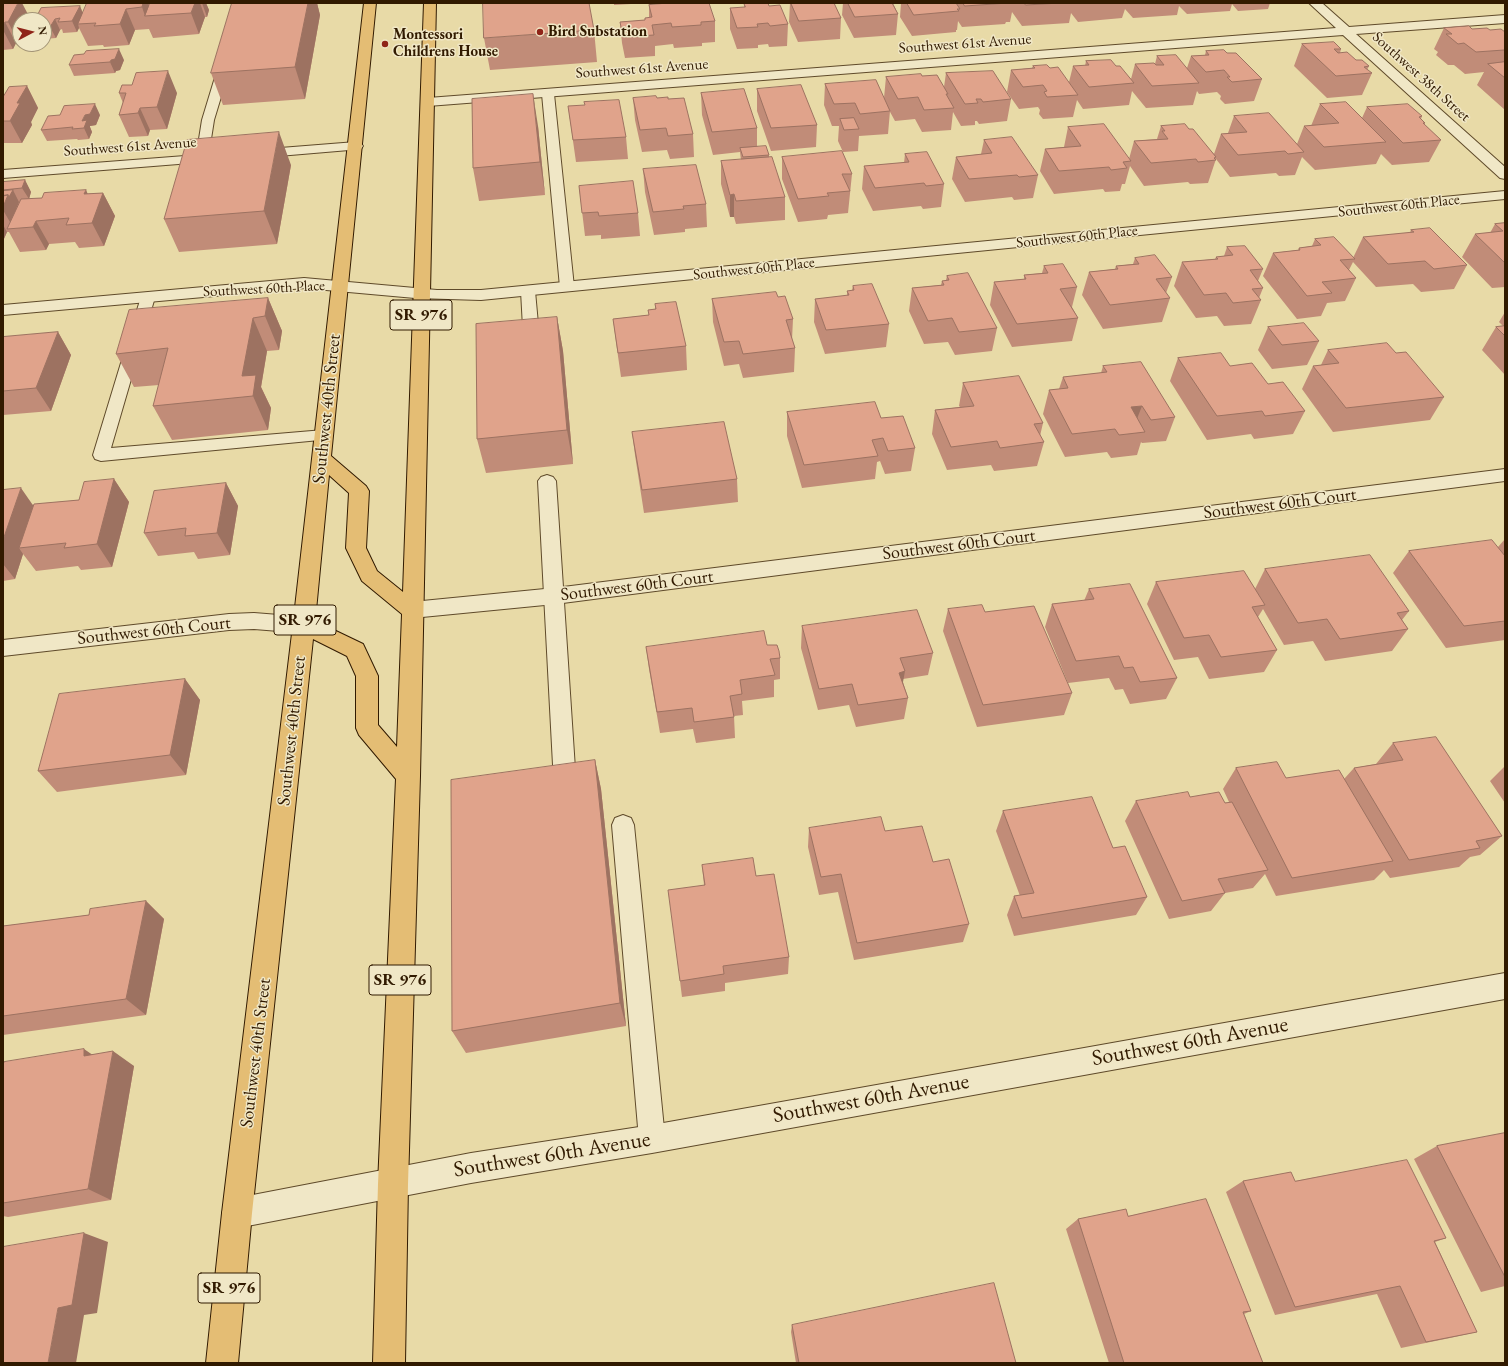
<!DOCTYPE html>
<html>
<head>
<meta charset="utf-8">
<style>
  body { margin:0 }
  #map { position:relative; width:1508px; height:1366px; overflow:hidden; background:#e8daa7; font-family:"EB Garamond",serif }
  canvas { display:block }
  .frame { position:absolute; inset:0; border:4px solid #311a00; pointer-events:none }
  .north { position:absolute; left:12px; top:12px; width:40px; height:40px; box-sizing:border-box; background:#f0e7c6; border:1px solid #a49577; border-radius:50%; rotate:83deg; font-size:11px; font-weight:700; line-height:16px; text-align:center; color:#311a00 }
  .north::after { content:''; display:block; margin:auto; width:14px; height:18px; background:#8f2418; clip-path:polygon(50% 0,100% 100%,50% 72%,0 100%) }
</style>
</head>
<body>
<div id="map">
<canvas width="1508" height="1366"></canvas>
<div class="frame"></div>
<div class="north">N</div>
</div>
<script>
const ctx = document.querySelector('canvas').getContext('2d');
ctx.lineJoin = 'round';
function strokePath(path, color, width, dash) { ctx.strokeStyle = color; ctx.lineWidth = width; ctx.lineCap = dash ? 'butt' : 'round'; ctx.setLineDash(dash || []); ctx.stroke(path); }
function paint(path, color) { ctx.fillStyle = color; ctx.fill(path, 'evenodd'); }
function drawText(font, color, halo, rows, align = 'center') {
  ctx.font = font + ' "EB Garamond",serif'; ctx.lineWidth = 3; ctx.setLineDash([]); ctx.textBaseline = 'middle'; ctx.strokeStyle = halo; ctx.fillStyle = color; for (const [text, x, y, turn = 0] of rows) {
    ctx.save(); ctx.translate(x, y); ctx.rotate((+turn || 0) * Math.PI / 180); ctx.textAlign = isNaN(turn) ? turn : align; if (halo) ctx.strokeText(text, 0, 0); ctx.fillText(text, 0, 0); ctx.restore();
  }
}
const lane = new Path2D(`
  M225,61L229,62L231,64L214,120L208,158L207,161H197L196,158L202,120L219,64L221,62Z
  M548,90L552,91L554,94L574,287L572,290L567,291L562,290L560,287L542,94L544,91Z
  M528,287L533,288L535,291L540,346L537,349L532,351L527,349L524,346L521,291L523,288Z
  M148,293L153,294L155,297L111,448L324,430L330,431L332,435L330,439L101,461L95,459L93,455L141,297L143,294Z
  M547,475L553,477L556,481L576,784L573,790L565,793L557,790L554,784L538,481L541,477Z
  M623,815L631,818L634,825L665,1139L661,1148L652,1152L643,1148L639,1139L612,825L615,818Z`);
const street = new Path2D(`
  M1309,3H1322L1349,27L1505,15V23L1356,34L1505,167V179L1500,178L1343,35L428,106L423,105L421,102L423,99L428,98L1336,28Z
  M356,142L361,143L363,146L361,149L255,158L250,157L248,154L250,151L255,150Z
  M211,154L216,155L218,158L216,161L3,178V170Z
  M1505,191V199L481,300L415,298L304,288L3,315V305L304,278L437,290H481Z
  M1505,469V481L555,604L412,618L405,616L402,610L405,604L412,602L555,588Z
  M254,613L304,617L311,619L315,625L311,631L304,633L254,629L229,630L3,656V640L229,614Z
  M1505,973V999L652,1153L471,1183L237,1228L226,1224L222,1213L226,1202L237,1198L471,1153L652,1125Z`);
const primary = new Path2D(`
  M364,3H376L331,456L366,486L369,491L366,548L377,571L403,592L424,3H436L420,776L408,1184L405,1363H373L378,1184L396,779L359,735L356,728V676L347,656L313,639L252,1213L238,1363H206L222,1213L293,625ZM329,475L349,493L346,548L362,581L402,614L397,747L378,725V676L363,644L315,621Z`);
strokePath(lane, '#5f4a2a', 2);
strokePath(street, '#5f4a2a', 2);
strokePath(primary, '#311a00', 2);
paint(lane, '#f0e7c6');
paint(street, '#f0e7c6');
paint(primary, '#e4bd74');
paint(new Path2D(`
  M3,3L31,20H20L19,43H16L13,49L3,50Z
  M148,3L149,5L150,3H206L209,10L207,17H205L199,34L153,38L149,29L135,30L129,45L104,47L103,45L88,46L79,28L77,32L63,33L62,29L60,30L56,38L44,39V20L80,6L83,13Z
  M232,3H317L320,15L305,99L223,105L211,73Z
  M614,3H648L614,5Z
  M744,3L769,6L788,24L787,46L769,47L768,44L758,45V48L737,49L730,29V8H744Z
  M790,3H835V6L841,18L840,39L798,42L789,22Z
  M843,3H893L898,14L896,35L854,38L842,15Z
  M901,3H1270L1268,9L1238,11L1232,4L1230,11L1187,14L1179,6L1177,15L1133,18L1125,9L1122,18L1078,22L1071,13L1069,23L1022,26L1012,12L1010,22H1006L1005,24L962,27L958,21L957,30H956V32L912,36L900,17Z
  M1375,3H1392L1376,4Z
  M649,5L715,21V42L702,43V46L674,48L673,44L655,46V56L625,58L622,43L620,22L645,20L649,18Z
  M1444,28L1472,29L1490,30L1505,32V110L1477,85L1484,72L1465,74L1454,65H1448L1436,55L1438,52L1434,49Z
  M594,30L597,62L490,70L484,38Z
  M1302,44L1341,49L1340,53L1369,66L1367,70L1372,73L1362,95L1327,98L1294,66Z
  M1206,51L1227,53L1262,79L1254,101L1225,104L1220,99L1221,96L1217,92L1199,94L1197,91L1193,105L1146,108L1132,91L1129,105L1083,109L1077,100L1073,117L1043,119L1039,114L1040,110L1038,107L1019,109L1007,92L1011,70L1032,68L1033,66L1050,68L1069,82L1073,66H1085L1086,61L1116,66L1131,79L1135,64H1155L1157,56L1187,68L1191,56L1205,55Z
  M124,60L120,70L116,71L115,73L74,76L69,65Z
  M946,73L1011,99L1007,121L979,124L977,121H975V125L961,126L953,112L951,130L922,132L915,119L895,121L889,110L890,111L888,134L859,136L858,151L843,152L838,141L839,126H832L824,105L825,84L884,98L886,77L922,76L944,87Z
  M122,85L177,93L167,129L150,130L148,136L129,137L119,115L123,103L119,93Z
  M27,86L38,108L31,122L32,125L22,143H3V97Z
  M757,89L817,125L816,147L771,151L757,111Z
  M701,93L757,128V146L769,155V158L785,197V220L736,224L734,217H730L721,184V161L741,160L740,152L713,155L702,115Z
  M633,98H657L668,99L693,134L694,157L670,159L667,150L642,152L635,120Z
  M1320,104L1362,118L1367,107L1422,116L1421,119L1425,123L1424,125L1441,140L1429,162L1392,165L1381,154L1376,164L1315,170L1302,157L1295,175L1279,176L1276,173L1230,177L1216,159L1208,183L1190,184L1188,182L1144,186L1130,166L1125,184H1122L1120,191L1105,192L1103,189L1054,194L1040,171L1045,149L1064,147L1068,127L1129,159L1134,141L1157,139L1161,126L1189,129L1214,154L1221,134L1228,133L1234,116L1297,144L1304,126H1311Z
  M568,106L626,137L628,159L576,162Z
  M100,115L96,125L90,126V127L92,132L89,139L78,140L77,139L47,141L41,130Z
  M538,126L545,195L479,201L473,168Z
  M984,140L1038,175L1033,198L1014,200L1012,197L965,202L952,179L956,157L981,154Z
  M905,154L944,184L941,207L923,209L921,206L873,211L862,189L864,166L904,163Z
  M782,157L852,174L848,213L828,215L827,219L798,222L782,179Z
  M291,165L277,244L179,252L164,219Z
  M643,169L706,204L707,227L685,229V232L654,235L645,192Z
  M25,180L31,192L29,199L42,198L86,190L87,194L103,193L115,216L104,246L79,248L75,242L49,244L46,250L20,252L9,232H7L3,241V182Z
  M579,186L638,213L640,236L601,239V235L585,236Z
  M1505,223V287L1492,288L1462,257L1475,234L1490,233L1495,224Z
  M1411,230L1467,265L1454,289L1421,292L1413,284L1376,287L1353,262L1349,270L1356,278L1345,301L1327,303L1321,316L1297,319L1263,276L1273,253L1298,250L1299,248L1312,246L1315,239L1353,258L1363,237L1410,233Z
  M1227,247L1263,269L1258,281L1263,288L1259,298L1261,300L1251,324L1224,326L1217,316L1196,318L1174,286L1182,262L1215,259L1216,257L1224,256Z
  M1135,258L1172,277L1166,293L1170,298L1162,322L1103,329L1082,295L1089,272L1115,269L1116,266L1133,264Z
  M1044,266L1077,287L1072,307L1078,318L1072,341L1012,347L990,305L994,282L1024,279V275L1042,273Z
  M947,276L997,328L992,351L955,355L948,342L924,344L909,311L912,288L941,285L942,281L946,280Z
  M853,286L889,324L886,347L825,354L814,322L815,299L847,296V291L852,290Z
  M778,297L793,319L792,340L795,348L794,372L743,378L739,364L724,366L713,322L712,299Z
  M268,298L282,331L279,350L267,351L261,387L271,408L268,430L172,440L153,406L159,385L134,387L116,354Z
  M655,304L686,346L687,370L621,377L616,342L613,319L649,315L648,310L655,309Z
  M1505,312V375L1482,350L1496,327L1503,326L1499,322Z
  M557,317L563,351L573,464L486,473L477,439Z
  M1268,327L1319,341L1307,365L1272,369L1258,350Z
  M58,332L71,355L51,411L3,415V337Z
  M1328,350L1396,353L1444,397L1430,420L1333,432L1302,389L1313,366L1321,365Z
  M1178,358L1230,366L1268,384L1305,411L1293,434L1254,439L1251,434L1207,440L1170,381Z
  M1103,366L1175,417L1166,441L1142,443L1141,442L1137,455L1111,458L1107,452L1065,457L1043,414L1049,390L1059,389L1063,377L1101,373Z
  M963,383L1043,423L1040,436L1044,442L1037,466L994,471L991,465L947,470L932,434L935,410L960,407L959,406Z
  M787,412L881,418L915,448L911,471L885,474L880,461L877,462L875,479L802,488L787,436Z
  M632,432L737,479L738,502L644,513L635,455Z
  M114,479L129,502L112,567L81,570L78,566L36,571L23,554L15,579L3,581V490L33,505L79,500Z
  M226,483L238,506L230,555L198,559L194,552L158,556L144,533Z
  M1505,539V640L1446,648L1393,573L1409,551L1498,547Z
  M1265,569L1409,611L1402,620L1408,629L1392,651L1325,661L1313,641L1284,645L1263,609L1258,617L1277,650L1264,672L1209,679L1198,657L1174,660L1147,604L1156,582L1255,589Z
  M1089,589L1177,678L1166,699L1130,704L1123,689L1115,690L1109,678L1068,683L1045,627L1052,604L1084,601Z
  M948,609L985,612L1072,693L1064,715L977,727L943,631Z
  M802,626L933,653L928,675L903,679V682L908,698L904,719L856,727L849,705L818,710L801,648Z
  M767,645L780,658V679L774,680V697L742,701L743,715L734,716L735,738L696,743L693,729L660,733L649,669L646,647Z
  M185,679L200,700L186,775L57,792L38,771Z
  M1393,743L1502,836L1480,855L1470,857L1459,867L1390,878L1384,870L1374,880L1276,896L1265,874L1253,888L1225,893L1211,911L1169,919L1125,821L1136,801L1190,797L1225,803L1229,802L1223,789L1236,768L1286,778L1344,779L1354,768L1376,764Z
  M595,760L601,789L626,1026L466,1053L452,1031Z
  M1505,766V803L1490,781Z
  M1003,811L1113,848L1147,897L1136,915L1014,936L1007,915L1014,896H1020L996,831Z
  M809,828L885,831L969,924L963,942L854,960L838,892L819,895L808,847Z
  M702,865L756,876L789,957L788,974L725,983V991L682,997L680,981L704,885Z
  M146,901L164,919L146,1015L3,1035V926L89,915Z
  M92,1054L134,1066L111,1200L8,1217L3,1216V1065Z
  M1505,1133V1286L1481,1292L1414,1159L1437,1146Z
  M1243,1181H1295L1446,1238L1435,1242L1477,1332L1450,1338L1401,1348L1377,1294L1275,1315L1226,1192Z
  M1128,1216L1251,1311L1244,1314L1263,1363H1109L1066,1229L1078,1219Z
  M792,1325L1016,1363H796L791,1332Z`), '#c18c78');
paint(new Path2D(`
  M18,3H22L31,20H20V41L19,43L8,22Z
  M143,3H148L154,16H145L142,7Z
  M195,3H200L205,17L199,34L191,13Z
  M202,3H206L209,10L207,17Z
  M308,3H317L320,15L305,99L295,67Z
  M80,6L84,17L78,24L79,28L77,32L72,21Z
  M126,9L135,30L129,45L120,24Z
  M55,19L60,30L56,38L50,27Z
  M5,22L16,43L13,49L3,30V26Z
  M119,49L124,60L120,70L116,71L115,73L110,62L111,60Z
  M168,71L177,93L167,129L157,107Z
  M27,86L38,108L31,122L32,125L22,143L10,121L17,103Z
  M533,94L538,126L545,195L540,162Z
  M95,104L100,115L96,125L90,126V127L92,132L89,139L84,128L82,121L85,115Z
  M140,108L150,130L148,136L138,113Z
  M279,132L291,165L277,244L264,211Z
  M25,180L31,192L29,199L22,188Z
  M13,190L19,202L16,209L14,229L3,210V207L8,195Z
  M86,190L96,212L103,193L115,216L104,246L92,223L84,194Z
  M734,194V217H730V195Z
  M36,221L49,244L46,250L33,227Z
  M3,225L7,232L3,241Z
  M268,298L282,331L279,350L265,316Z
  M557,317L563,351L573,464L567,430Z
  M253,318L267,351L261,387L271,408L268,430L253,396L242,376Z
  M58,332L71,355L51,411L36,388Z
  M1142,406L1133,429L1131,407Z
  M114,479L129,502L112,567L97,544Z
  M226,483L238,506L230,555L217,533Z
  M21,488L37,511L19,548L23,554L15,579L3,564V540Z
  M905,671L901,693L899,673Z
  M185,679L200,700L186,775L170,755Z
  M595,760L601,789L626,1026L620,1003Z
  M146,901L164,919L146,1015L126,999Z
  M84,1049L106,1064L84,1056Z
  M113,1051L134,1066L111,1200L88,1189Z
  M84,1233L108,1242L97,1313L84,1315L76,1363H48L58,1308Z`), '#9d7261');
const building = new Path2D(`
  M3,3H18L8,22H5L3,26Z
  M87,3H143L142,7L126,9L120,24L94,26L96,23L78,24Z
  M150,3H195L191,13L145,16Z
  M232,3H308L295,67L211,73Z
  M483,3H589L594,30L484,38Z
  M668,3H709L715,21L701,22V25L672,27L671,23L652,25L654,35L623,37L620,22L645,20V18L652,17L649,5Z
  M744,3H768L769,6L780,5L788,24L770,26L768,23L757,24L758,27L737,28L730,8L745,7Z
  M791,3H834L841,18L799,21Z
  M848,3H892L898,14L855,17Z
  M907,3H956L960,9H957L959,11L914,15Z
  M963,3H1008L965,6Z
  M1024,3H1060L1026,5Z
  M80,6L72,21L58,22L60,18L55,19L50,27L44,28V20H35L41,8Z
  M1469,26L1472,29L1487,28L1490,30L1501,29L1505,32V50H1504L1476,52L1464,43L1458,44L1446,34H1452L1444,28Z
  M1334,42L1341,49H1334L1338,53L1347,52L1356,60H1362L1369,66L1364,67L1372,73L1336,76L1302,44Z
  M119,49L115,59L111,60L110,62L69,65L74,55L84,54L86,51Z
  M1224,50L1227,53H1236L1262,79L1232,82L1227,77H1230L1224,70L1206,72L1191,56L1209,55L1206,51Z
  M1176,55L1199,83L1152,86L1135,64L1154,63L1156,65H1164L1157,56Z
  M1111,60L1116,66H1120L1134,83L1089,87L1073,66L1089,65L1086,61Z
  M1505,62V78L1488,64Z
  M1047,65L1050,68L1058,67L1078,95L1047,97L1044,92L1047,91L1043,85L1023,87L1011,70L1035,68L1033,66Z
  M168,71L157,107L140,108L138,113L119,115L126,93H119L122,85H132L136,73Z
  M993,71L1011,99L983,102L981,99H976L978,103L965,104L946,73Z
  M921,74L922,76L937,75L948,94H946L954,108L924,110L918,97L898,99L886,77Z
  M876,80L890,111L860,114L855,103L834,104L825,84Z
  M801,85L817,125L771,128L757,89Z
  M27,86L17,103H20L10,121H3V97L9,87Z
  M744,89L757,128L712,132L701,93Z
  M533,94L540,162L473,168L472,99Z
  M656,96L657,98L668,97V99L684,98L693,134L668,136L666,128L640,130L633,98Z
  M619,100L626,137L573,140L568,106L585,105L584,102Z
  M1346,102L1386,142L1324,147L1304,126L1339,123L1320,104Z
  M95,104L90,114L85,115L82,121L87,120L84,128L72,129L73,127L41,130L48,116L60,115L64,106Z
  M1408,104L1422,116L1419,117L1425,123H1423L1441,140L1403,143L1367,107Z
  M1269,113L1304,152L1288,154L1285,151L1238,155L1221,134L1247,132L1234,116Z
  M854,118L859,129L844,130L840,119Z
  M1104,124L1131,161L1123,162L1127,168L1111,170L1109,167L1059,171L1045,149L1081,146L1068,127Z
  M1185,124L1189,129H1193L1216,157L1214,158L1216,160L1198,162L1196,159L1151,163L1134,141L1168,139L1162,131H1165L1161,126Z
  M279,132L264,211L164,219L187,140Z
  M1012,137L1038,175L1019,177L1017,175L969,179L956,157L992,153L984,140Z
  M766,146L769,155L743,157L740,148Z
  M842,151L852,174H842L850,191L827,193L829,196L798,199L782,157Z
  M927,152L944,184L926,186L924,183L875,188L864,166L909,162L905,154Z
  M772,157L785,197L736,201L734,194L730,195L721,161Z
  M696,165L706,204L683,206L684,209L653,212L643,169Z
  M25,180L22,188L3,190V182Z
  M633,181L638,213L599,216L598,212L582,213L579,186Z
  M13,190L9,197L8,195L3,196V191Z
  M86,190L84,194L103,193L92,223L66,225L69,218L36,221L33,227L7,229L21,199L42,198L44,193Z
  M8,195L3,207V196Z
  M1505,223V263L1475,234L1503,231L1495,224Z
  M1430,228L1467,265L1434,269L1425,261L1388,264L1363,237L1414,232L1411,230Z
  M1334,237L1355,259L1340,260L1356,278L1322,282L1332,293L1307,296L1273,253L1300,250L1299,248L1321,245L1315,239Z
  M1245,246L1263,269L1250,270L1263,288L1252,289L1261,300L1233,303L1226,293L1204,295L1182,262L1218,259L1216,257L1233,255L1227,247Z
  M1155,255L1172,277L1156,279L1170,298L1110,305L1089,272L1118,269L1116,266L1139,264L1135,258Z
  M1063,264L1077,287L1060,289L1078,318L1017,324L994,282L1026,279L1024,275L1048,273L1044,266Z
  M968,273L997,328L959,332L952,318L928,321L912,288L944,285L942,281L949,280L947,276Z
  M872,284L889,324L826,330L815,299L849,295L847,291L854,290L853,286Z
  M776,292L778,297L785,296L793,319L786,320L795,348L743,354L739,341L724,342L712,299Z
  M268,298L265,316L253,318L242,376L256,375L253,396L153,406L168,348L116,354L129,310Z
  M676,302L686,346L618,353L613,319L649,315L648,310L656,309L655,304Z
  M557,317L567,430L477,439L476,324Z
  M1304,323L1319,341L1282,345L1268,327Z
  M1505,326V336L1496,327Z
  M58,332L36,388L3,391V337Z
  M1387,343L1396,353L1406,352L1444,397L1346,408L1313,366L1339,363L1328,350Z
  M1221,353L1230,366L1252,363L1268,384L1283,382L1305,411L1265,416L1262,411L1217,416L1178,358Z
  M1141,362L1175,417L1151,420L1142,406L1131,407L1145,432L1119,435L1115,429L1072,434L1049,390L1068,388L1063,377L1107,372L1103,366Z
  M1019,376L1043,423L1034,424L1044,442L1000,448L997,441L951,447L935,410L974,406L963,383Z
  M875,402L881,418L903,416L915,448L888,451L883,438L872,440L878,456L804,465L787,412Z
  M724,422L737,479L642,490L632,432Z
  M114,479L97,544L64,548L66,543L19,548L34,504L79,500L84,482Z
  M226,483L217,533L185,536L186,528L144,533L154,491Z
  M21,488L3,540V490Z
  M1492,540L1505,556V621L1464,626L1409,551Z
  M1370,555L1409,611L1397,613L1408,629L1340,639L1327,619L1298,623L1265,569Z
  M1244,571L1265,605L1252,607L1277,650L1221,657L1209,635L1184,638L1156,582Z
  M1130,584L1177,678L1140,682L1133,667L1124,668L1119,656L1076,661L1052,604L1094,599L1089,589Z
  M982,605L985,612L1034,606L1072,693L983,705L948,609Z
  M917,610L933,653L900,658L905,671L899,673L908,698L858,705L852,684L819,689L802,626Z
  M764,631L767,645H777L779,651L780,658L770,659L775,675L740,680L742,694L730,696L734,717L694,722L692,708L657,712L646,647Z
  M185,679L170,755L38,771L59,694Z
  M1436,737L1502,836L1476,841L1480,848L1409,860L1354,768L1403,760L1393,743Z
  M595,760L620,1003L452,1031L451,780Z
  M1277,762L1286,778L1339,770L1393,861L1292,878L1236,768Z
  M1188,792L1190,797L1219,792L1225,803L1232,802L1268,870L1218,879L1225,893L1182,901L1136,801Z
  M1092,797L1113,848L1125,846L1147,897L1022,918L1014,896L1034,893L1003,811Z
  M881,817L885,831L922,826L933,862L949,859L969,924L857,943L841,874L821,877L809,828Z
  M753,858L756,876L774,874L789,957L723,966L724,974L680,981L668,890L705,885L702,865Z
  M146,901L126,999L3,1016V926L89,915L90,909Z
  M84,1049V1056L113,1051L88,1189L3,1203V1065L4,1062Z
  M1505,1133V1277L1437,1146Z
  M1407,1160L1446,1238L1434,1241L1477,1332L1426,1342L1400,1286L1295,1307L1243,1181L1291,1172L1295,1181Z
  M1206,1199L1251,1311L1243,1312L1263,1363H1124L1078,1219L1126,1209L1128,1216Z
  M84,1233L72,1305L58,1308L48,1363H3V1247Z
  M994,1283L1016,1363H799L792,1325Z`);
paint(building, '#e0a38b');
strokePath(building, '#9d7261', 1);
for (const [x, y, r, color] of [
  [540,32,4,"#8f2418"],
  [385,44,4,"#8f2418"]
]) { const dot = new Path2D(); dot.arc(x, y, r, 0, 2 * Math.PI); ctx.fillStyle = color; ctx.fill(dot); strokePath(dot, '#f0e7c6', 1.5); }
drawText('bold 15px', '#311a00', '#f0e7c6', [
  ["Bird Substation",548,32],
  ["Montessori",393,35],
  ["Childrens House",393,52]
], 'left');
drawText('15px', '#311a00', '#f0e7c6', [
  ["Southwest 61st Avenue",965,44,-4],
  ["Southwest 61st Avenue",642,69,-4],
  ["Southwest 38th Street",1421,77,42],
  ["Southwest 61st Avenue",130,147,-4],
  ["Southwest 60th Place",1399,206,-6],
  ["Southwest 60th Place",1077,237,-6],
  ["Southwest 60th Place",754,269,-6],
  ["Southwest 60th Place",264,289,-3]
]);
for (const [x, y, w] of [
  [421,315,62],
  [305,620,62],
  [400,980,62],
  [229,1288,62]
]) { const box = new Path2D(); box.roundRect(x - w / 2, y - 15, w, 30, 3); ctx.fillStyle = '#f0e7c6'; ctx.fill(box); strokePath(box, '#311a00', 1); }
drawText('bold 17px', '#311a00', null, [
  ["SR 976",421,315],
  ["SR 976",305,620],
  ["SR 976",400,980],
  ["SR 976",229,1288]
]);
drawText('18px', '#311a00', '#f0e7c6', [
  ["Southwest 40th Street",327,409,-84],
  ["Southwest 60th Court",1280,504,-7],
  ["Southwest 60th Court",959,545,-7],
  ["Southwest 60th Court",637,586,-7],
  ["Southwest 60th Court",154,631,-6],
  ["Southwest 40th Street",292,731,-84],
  ["Southwest 40th Street",256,1053,-83]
]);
drawText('22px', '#311a00', '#f0e7c6', [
  ["Southwest 60th Avenue",1190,1042,-10],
  ["Southwest 60th Avenue",871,1099,-10],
  ["Southwest 60th Avenue",552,1155,-9]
]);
</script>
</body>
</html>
